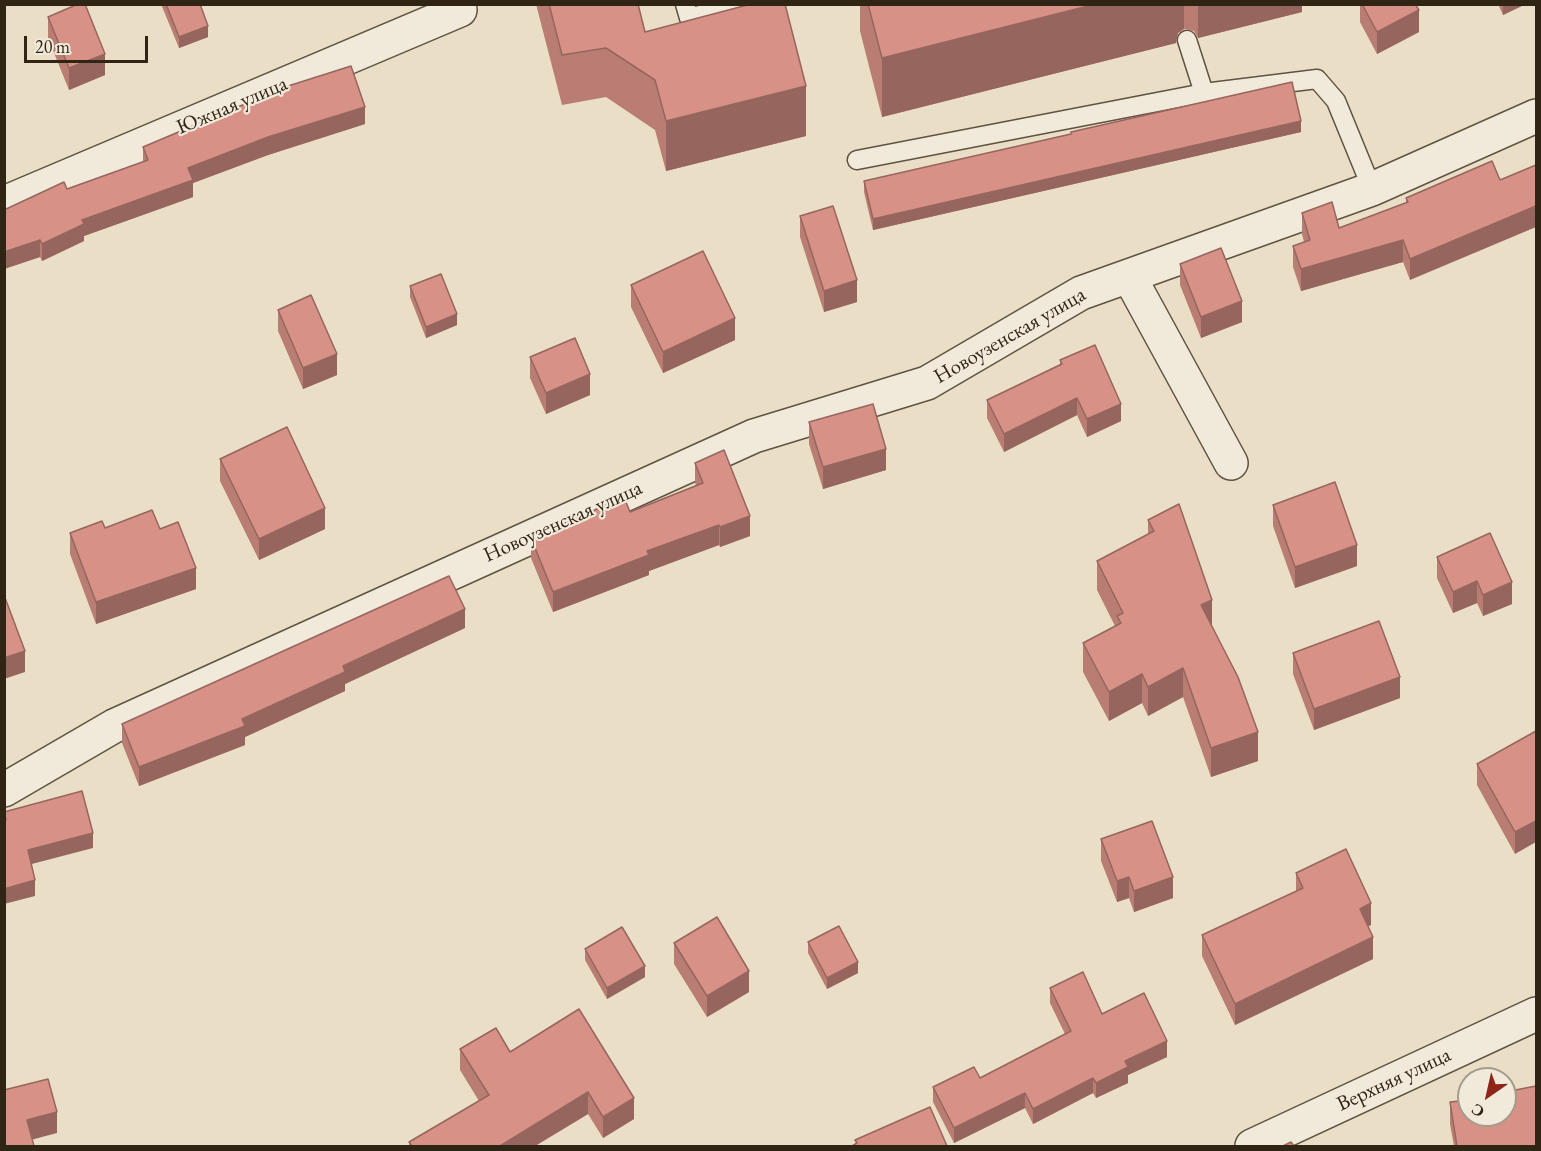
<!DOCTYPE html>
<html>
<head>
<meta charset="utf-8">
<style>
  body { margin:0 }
  #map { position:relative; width:1541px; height:1151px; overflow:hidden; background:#eadfc6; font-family:"EB Garamond",serif }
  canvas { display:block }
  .frame { position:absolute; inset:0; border:6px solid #302415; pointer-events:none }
  .north { position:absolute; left:1457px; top:1067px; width:60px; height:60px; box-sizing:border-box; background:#f1eada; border:2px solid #a49b8b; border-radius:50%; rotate:214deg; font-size:16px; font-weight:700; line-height:24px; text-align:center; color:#302415 }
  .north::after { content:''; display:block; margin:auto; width:21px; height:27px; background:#8f2418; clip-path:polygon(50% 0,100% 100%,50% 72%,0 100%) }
  .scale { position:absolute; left:24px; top:36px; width:124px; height:27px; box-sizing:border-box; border:3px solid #302415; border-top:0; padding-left:8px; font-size:18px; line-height:21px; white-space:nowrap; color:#302415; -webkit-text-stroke:4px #f1eada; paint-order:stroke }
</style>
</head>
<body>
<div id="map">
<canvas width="1541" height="1151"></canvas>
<div class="frame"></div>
<div class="north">С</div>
<div class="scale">20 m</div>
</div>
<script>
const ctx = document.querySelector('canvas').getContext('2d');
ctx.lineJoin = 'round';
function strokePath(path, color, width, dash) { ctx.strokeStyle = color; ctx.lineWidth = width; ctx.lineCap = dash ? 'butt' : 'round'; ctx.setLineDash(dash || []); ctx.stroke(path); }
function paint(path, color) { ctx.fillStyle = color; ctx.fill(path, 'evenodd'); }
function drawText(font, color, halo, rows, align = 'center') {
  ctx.font = font + ' "EB Garamond",serif'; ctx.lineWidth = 4.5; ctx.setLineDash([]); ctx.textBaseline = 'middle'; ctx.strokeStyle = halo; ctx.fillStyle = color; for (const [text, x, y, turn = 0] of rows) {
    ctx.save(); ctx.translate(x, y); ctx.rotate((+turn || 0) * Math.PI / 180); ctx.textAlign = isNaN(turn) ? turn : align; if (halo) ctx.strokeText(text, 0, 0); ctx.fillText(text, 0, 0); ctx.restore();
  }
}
const service = new Path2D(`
  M685,4L689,18L741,4
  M1187,40L1204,93
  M857,160L1204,93L1317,79L1336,101L1372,189`);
const minor = new Path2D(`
  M4,203L460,10
  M1129,276L1231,463
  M4,790L114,726L754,436L927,383L1081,293L1372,189L1536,116
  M1252,1146L1536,1014`);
strokePath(service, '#5e5341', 21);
strokePath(minor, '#5e5341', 36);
strokePath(service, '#f1eada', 18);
strokePath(minor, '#f1eada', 33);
paint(new Path2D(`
  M161,4H200L208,37L179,48Z
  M536,4H638L645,32L806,136L666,171L655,130L606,97L562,105Z
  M860,4H1302V12L1198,38L1194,31L1184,29L1178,33L1176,43L882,117L860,31Z
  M1360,4H1415L1419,32L1377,54L1360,22Z
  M1498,4H1526L1503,15Z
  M48,17L105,75L69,90L48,38Z
  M365,124L268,155L193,183V197L84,236V241L42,261L40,257L4,269L67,189L143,162V147Z
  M1071,132H1301L873,230L864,192V181L1071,134Z
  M1492,161L1410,280L1403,262L1301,291L1293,267V246L1304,242L1302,234V213L1339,228L1406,203V198Z
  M800,216L857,302L824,312L800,237Z
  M1180,264L1242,322L1201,338L1180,285Z
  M631,285L735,340L663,373L631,307Z
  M410,286L457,325L426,338L410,297Z
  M278,310L337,375L303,389L278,331Z
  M530,357L590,395L546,414L530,378Z
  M1060,360L1121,421L1087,437L1077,415L1004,452L987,418V400L1060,364Z
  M809,422L886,470L823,489L809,444Z
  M220,459L325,529L259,560L220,481Z
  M695,463L750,536L720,547L719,545L649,571V575L553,612L531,558V538L630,512L696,485L695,483Z
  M1273,505L1357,566L1295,588L1273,526Z
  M1148,520L1212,626L1258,761L1211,777L1183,697L1148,716L1142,703L1109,721L1083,672V643L1115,626L1097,590V561L1148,534Z
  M105,528L160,529L196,589L96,624L70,554V533Z
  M1437,557L1512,604L1483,616L1477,603L1453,613L1437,578Z
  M465,628L345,684V691L245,737V745L139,786L122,743V724Z
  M1293,653L1400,698L1314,730L1293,674Z
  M1536,731L1515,854L1477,785V764Z
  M1101,839L1173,898L1134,912L1129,898L1117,902L1101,861Z
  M1296,873L1371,925L1368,926L1373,959L1235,1025L1202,956V935L1296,891Z
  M808,942L858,973L827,989L808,953Z
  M674,943L749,992L707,1017L674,964Z
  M585,949L645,977L607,999L585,960Z
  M1050,988L1102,1014L1167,1057L1128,1075V1083L1096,1098L1093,1093L1033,1124L1025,1108L954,1143L933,1102V1087L980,1078L1065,1034L1050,1003Z
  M579,1009L634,1119L603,1138L588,1114L535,1146H409V1142L479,1101L460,1070V1049L510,1052Z
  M1450,1102L1469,1115L1536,1146H1454L1450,1124Z`), '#b97d73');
paint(new Path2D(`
  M1096,4H1184V29L1178,33L1176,43L882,117V58Z
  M1198,4H1302V12L1198,38Z
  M1503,4H1526L1503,15Z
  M1419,10V32L1377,54V32Z
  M208,26V37L179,48V37Z
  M105,54V75L69,90V68Z
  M806,86V136L666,171V121Z
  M365,107V124L268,155L193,183V197L84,236V241L42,261V244L82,220L188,168L268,137Z
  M1301,121V132L873,230V219Z
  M1536,206V227L1410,280V259Z
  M40,240V257L4,269V252Z
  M1403,240V262L1301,291V269Z
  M857,280V302L824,312V291Z
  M1242,301V322L1201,338V317Z
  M457,314V325L426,338V327Z
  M735,318V340L663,373V352Z
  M337,354V375L303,389V368Z
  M590,374V395L546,414V393Z
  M1077,398V415L1004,452V434Z
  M1121,404V421L1087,437V419Z
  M886,449V470L823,489V467Z
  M325,508V529L259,560V539Z
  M750,516V536L720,547V527Z
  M719,525V545L649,571V575L553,612V592L647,551Z
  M1357,545V566L1295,588V567Z
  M196,568V589L96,624V602Z
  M1477,581V603L1453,613V592Z
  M1512,582V604L1483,616V595Z
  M1212,600V629L1201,605Z
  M465,609V628L345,684V691L245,737V745L139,786V767L242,719L343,666Z
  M25,651V672L4,679V658Z
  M1183,668V697L1148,716V687Z
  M1142,674V703L1109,721V692Z
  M1400,677V698L1314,730V709Z
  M1258,732V761L1211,777V748Z
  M1536,821V842L1515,854V832Z
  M93,833V848L28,865V850Z
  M1129,877V898L1117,902V881Z
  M1173,877V898L1134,912V891Z
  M35,880V896L4,904V889Z
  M1371,903V925L1360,930V909Z
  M1373,937V959L1235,1025V1004Z
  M858,962V973L827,989V978Z
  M645,966V977L607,999V988Z
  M749,971V992L707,1017V996Z
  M1167,1041V1057L1128,1075V1083L1096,1098V1083L1125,1061Z
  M1093,1078V1093L1033,1124V1109Z
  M588,1092V1114L535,1146H500Z
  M1025,1093V1108L954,1143V1128Z
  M634,1098V1119L603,1138V1117Z
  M57,1112V1133L27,1141V1120Z`), '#96665e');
const building = new Path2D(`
  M78,4H85L105,54L69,68L48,17Z
  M166,4H200L208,26L179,37Z
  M549,4H638L645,32L751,4H785L806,86L666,121L655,80L606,48L562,55Z
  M868,4H1096L882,58Z
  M1362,4H1415L1419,10L1377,32Z
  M351,66L365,107L268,137L188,168L193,180L82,220L84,224L42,244L40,240L4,252V210L64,182L67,189L148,160L143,147L285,87Z
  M1292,82L1301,121L873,219L864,181L1071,134V132Z
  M1492,161L1500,180L1536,165V206L1410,259L1403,240L1301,269L1293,246L1310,240L1302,213L1332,202L1339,228L1408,202L1406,198Z
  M833,206L857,280L824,291L800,216Z
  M1221,248L1242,301L1201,317L1180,264Z
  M703,251L735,318L663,352L631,285Z
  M441,274L457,314L426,327L410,286Z
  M311,295L337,354L303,368L278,310Z
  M575,338L590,374L546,393L530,357Z
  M1095,345L1121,404L1087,419L1077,398L1004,434L987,400L1062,364L1060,360Z
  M873,404L886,449L823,467L809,422Z
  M287,427L325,508L259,539L220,459Z
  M724,450L750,516L720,527L719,525L647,551L649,555L553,592L531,538L624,497L630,512L703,483L695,463Z
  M1335,482L1357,545L1295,567L1273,505Z
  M1179,504L1212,600L1201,605L1238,677L1258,732L1211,748L1183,668L1148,687L1142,674L1109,692L1083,643L1121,623L1117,616L1123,613L1097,561L1154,531L1148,520Z
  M152,510L160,529L178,522L196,568L96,602L70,533L102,521L105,528Z
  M1490,533L1512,582L1483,595L1477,581L1453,592L1437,557Z
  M449,576L465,609L343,666L345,672L242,719L245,726L139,767L122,724Z
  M4,595L25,651L4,658Z
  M1379,621L1400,677L1314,709L1293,653Z
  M1536,731V821L1515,832L1477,764Z
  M82,791L93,833L28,850L35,880L4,889V821L6,820L4,812Z
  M1152,821L1173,877L1134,891L1129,877L1117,881L1101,839Z
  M1346,849L1371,903L1360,909L1373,937L1235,1004L1202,935L1303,888L1296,873Z
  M717,917L749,971L707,996L674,943Z
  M839,926L858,962L827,978L808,942Z
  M622,927L645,966L607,988L585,949Z
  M1083,972L1102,1014L1144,993L1167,1041L1125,1061L1128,1067L1096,1083L1093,1078L1033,1109L1025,1093L954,1128L933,1087L974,1067L980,1078L1071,1031L1050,988Z
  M579,1009L634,1098L603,1117L588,1092L500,1146H412L409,1142L489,1095L460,1049L496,1028L510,1052Z
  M48,1079L57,1112L27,1120L34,1146H4V1090Z
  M1536,1086V1146H1457L1450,1102L1469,1100V1115H1505V1092Z
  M930,1107L947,1146H852L857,1143L855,1140Z
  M1291,1142L1294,1146H1283Z`);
paint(building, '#d79186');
strokePath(building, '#96665e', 1.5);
drawText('21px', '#302415', '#f1eada', [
  ["Южная улица",232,106,-23],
  ["Новоузенская улица",1010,336,-30],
  ["Новоузенская улица",563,522,-24],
  ["Верхняя улица",1394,1080,-25]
]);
</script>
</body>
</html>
